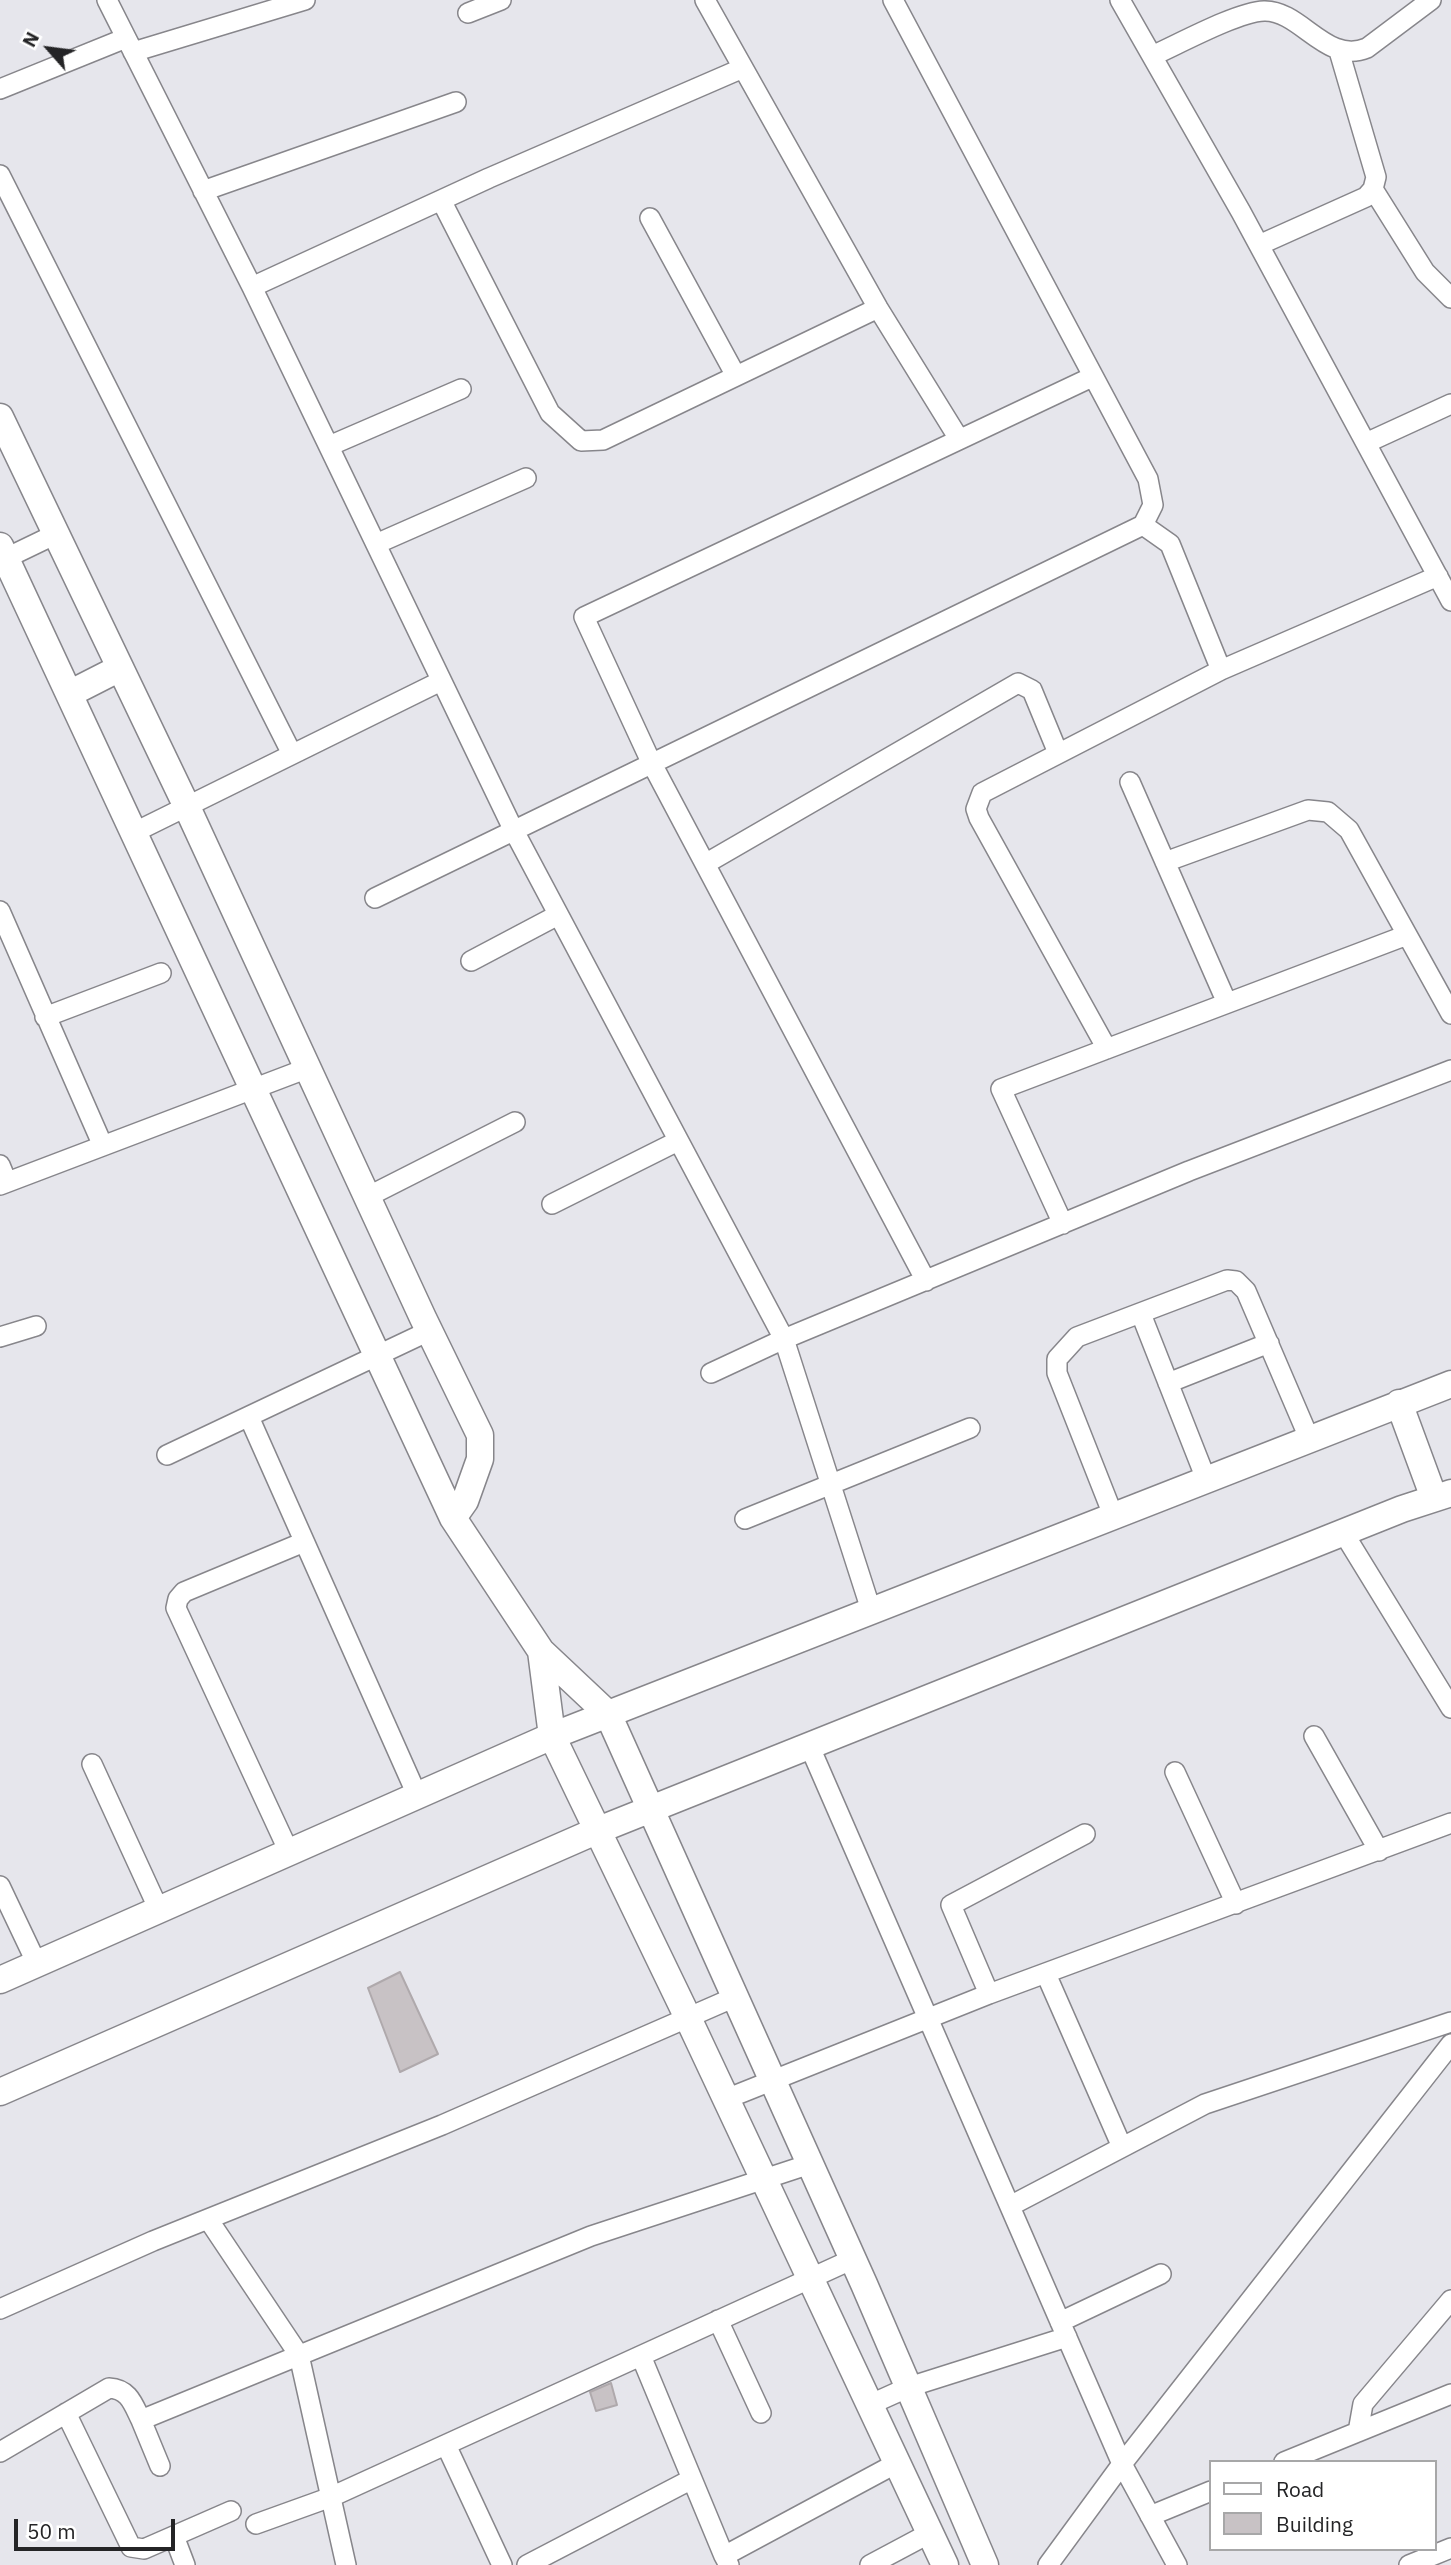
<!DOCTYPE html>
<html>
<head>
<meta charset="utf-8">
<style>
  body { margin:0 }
  #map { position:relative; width:1451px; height:2565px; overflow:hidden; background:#e6e6ec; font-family:"IBM Plex Sans",sans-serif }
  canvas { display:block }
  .legend { position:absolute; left:1209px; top:2460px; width:228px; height:91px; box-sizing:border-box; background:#fff; border:2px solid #a7a7a8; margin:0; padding:9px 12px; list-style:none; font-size:21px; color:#242426 }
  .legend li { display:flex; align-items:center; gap:14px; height:35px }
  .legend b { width:35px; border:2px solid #a7a7a8 }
  .north { position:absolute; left:14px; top:14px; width:70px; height:70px; -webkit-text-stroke:5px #fff; paint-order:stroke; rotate:298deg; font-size:19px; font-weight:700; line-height:28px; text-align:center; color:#242426 }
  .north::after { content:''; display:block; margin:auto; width:24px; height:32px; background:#242426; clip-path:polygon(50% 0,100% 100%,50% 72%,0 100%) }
  .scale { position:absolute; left:14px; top:2519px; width:161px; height:32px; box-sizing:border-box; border:4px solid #242426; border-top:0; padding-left:9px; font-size:21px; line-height:24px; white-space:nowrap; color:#242426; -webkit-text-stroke:5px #fff; paint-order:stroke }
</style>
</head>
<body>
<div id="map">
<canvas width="1451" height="2565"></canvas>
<ul class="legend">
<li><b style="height:9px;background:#fff"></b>Road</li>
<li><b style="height:19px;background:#c8c2c5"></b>Building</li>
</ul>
<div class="north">N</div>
<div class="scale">50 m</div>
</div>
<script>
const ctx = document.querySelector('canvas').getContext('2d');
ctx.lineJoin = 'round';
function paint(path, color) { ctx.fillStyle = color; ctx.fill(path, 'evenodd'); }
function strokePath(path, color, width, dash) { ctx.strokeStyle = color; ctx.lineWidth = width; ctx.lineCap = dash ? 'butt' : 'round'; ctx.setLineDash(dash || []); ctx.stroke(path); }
const building = new Path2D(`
  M400,1972L438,2054L400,2072L368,1988Z
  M611,2383L617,2405L596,2411L590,2392Z`);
paint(building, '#c8c2c5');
strokePath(building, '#afa9ac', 2);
const street = new Path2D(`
  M107,0L252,287L513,829L784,1339L871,1610
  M705,0L878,308L959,439
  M1120,0L1241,212L1451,601
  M468,13L501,0
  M133,52L305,0
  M1152,56C1179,44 1237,12 1264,11C1301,10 1326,65 1367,48L1431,0
  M0,89L126,38
  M0,175L292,754
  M1373,189L1425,272L1451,298
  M203,191L456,102
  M441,200L550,413L581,441L603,440L878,308
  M650,218L736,376
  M1259,245L1366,197L1373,189L1376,177L1339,51
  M252,287L489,178L743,68
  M1366,443L1451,404
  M329,446L461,389
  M1143,525L1170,544L1221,670
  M376,544L526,478
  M0,561L56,534
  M1130,782L1227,1003
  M133,833L441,681
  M1165,862L1308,810L1328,812L1349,830L1451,1014
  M705,864L1018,683L1032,690L1058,753
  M375,898L1143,525L1153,505L1148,479L893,0
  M0,911L103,1146
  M471,961L558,915
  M45,1017L161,973
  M1107,1049L979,818L976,809L982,793L1221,670L1438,576
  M0,1165L7,1182
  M0,1185L308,1068
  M367,1197L515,1122
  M552,1204L678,1141
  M1063,1224L1001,1089L1407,935
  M926,1281L651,762L584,617L1092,377
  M1141,1314L1206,1479
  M0,1337L36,1326
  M711,1373L784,1339L1189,1171L1451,1070
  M1168,1383L1269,1343
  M249,1417L417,1795
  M167,1455L429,1331
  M1113,1515L1057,1373V1359L1077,1337L1227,1280L1236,1281L1246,1291L1309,1438
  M745,1519L970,1428
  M1343,1532L1451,1708
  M1314,1736L1379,1851
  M809,1745L1122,2464L1177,2565
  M92,1764L159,1910
  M1175,1772L1236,1904
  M289,1852L176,1608L178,1599L184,1592L304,1542
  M0,1886L37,1964
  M1046,1974L1122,2147
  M989,1994L951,1905L1085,1834
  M726,2099L989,1994L1451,1823
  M1010,2206L1205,2104L1451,2022
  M208,2219L299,2355L346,2565
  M0,2309L153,2241L442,2125L735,1997
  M718,2320L761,2413
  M1060,2322L1161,2274
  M641,2356L724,2556
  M869,2405L909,2387L1067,2337
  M66,2413L131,2547L144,2549L231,2511
  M141,2420L160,2466
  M1358,2432L1363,2404L1451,2300
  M446,2445L502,2565
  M0,2452L109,2388C129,2389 133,2404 141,2420L591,2236L810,2164
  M1284,2462L1451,2394
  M1150,2516L1211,2491
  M256,2524L331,2497L853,2259
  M174,2536L185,2565
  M527,2565L692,2479
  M729,2565L724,2556L897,2463
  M870,2565L930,2533
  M1048,2565L1122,2464L1451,2044
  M1409,2565L1451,2548`);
const secondary = new Path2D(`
  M0,417L187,807L423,1318L480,1435V1459L465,1501L453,1518
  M0,546L453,1518L541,1651L608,1714L864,2284L985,2565
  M69,694L120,668
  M1399,1403L1434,1498
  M541,1651L552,1736L688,2018L945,2565
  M0,1980L552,1736L1451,1384
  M0,2092L596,1831L1402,1509L1451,1493`);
strokePath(street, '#87868b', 22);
strokePath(secondary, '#87868b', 29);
strokePath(street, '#fff', 19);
strokePath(secondary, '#fff', 26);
</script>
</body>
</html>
